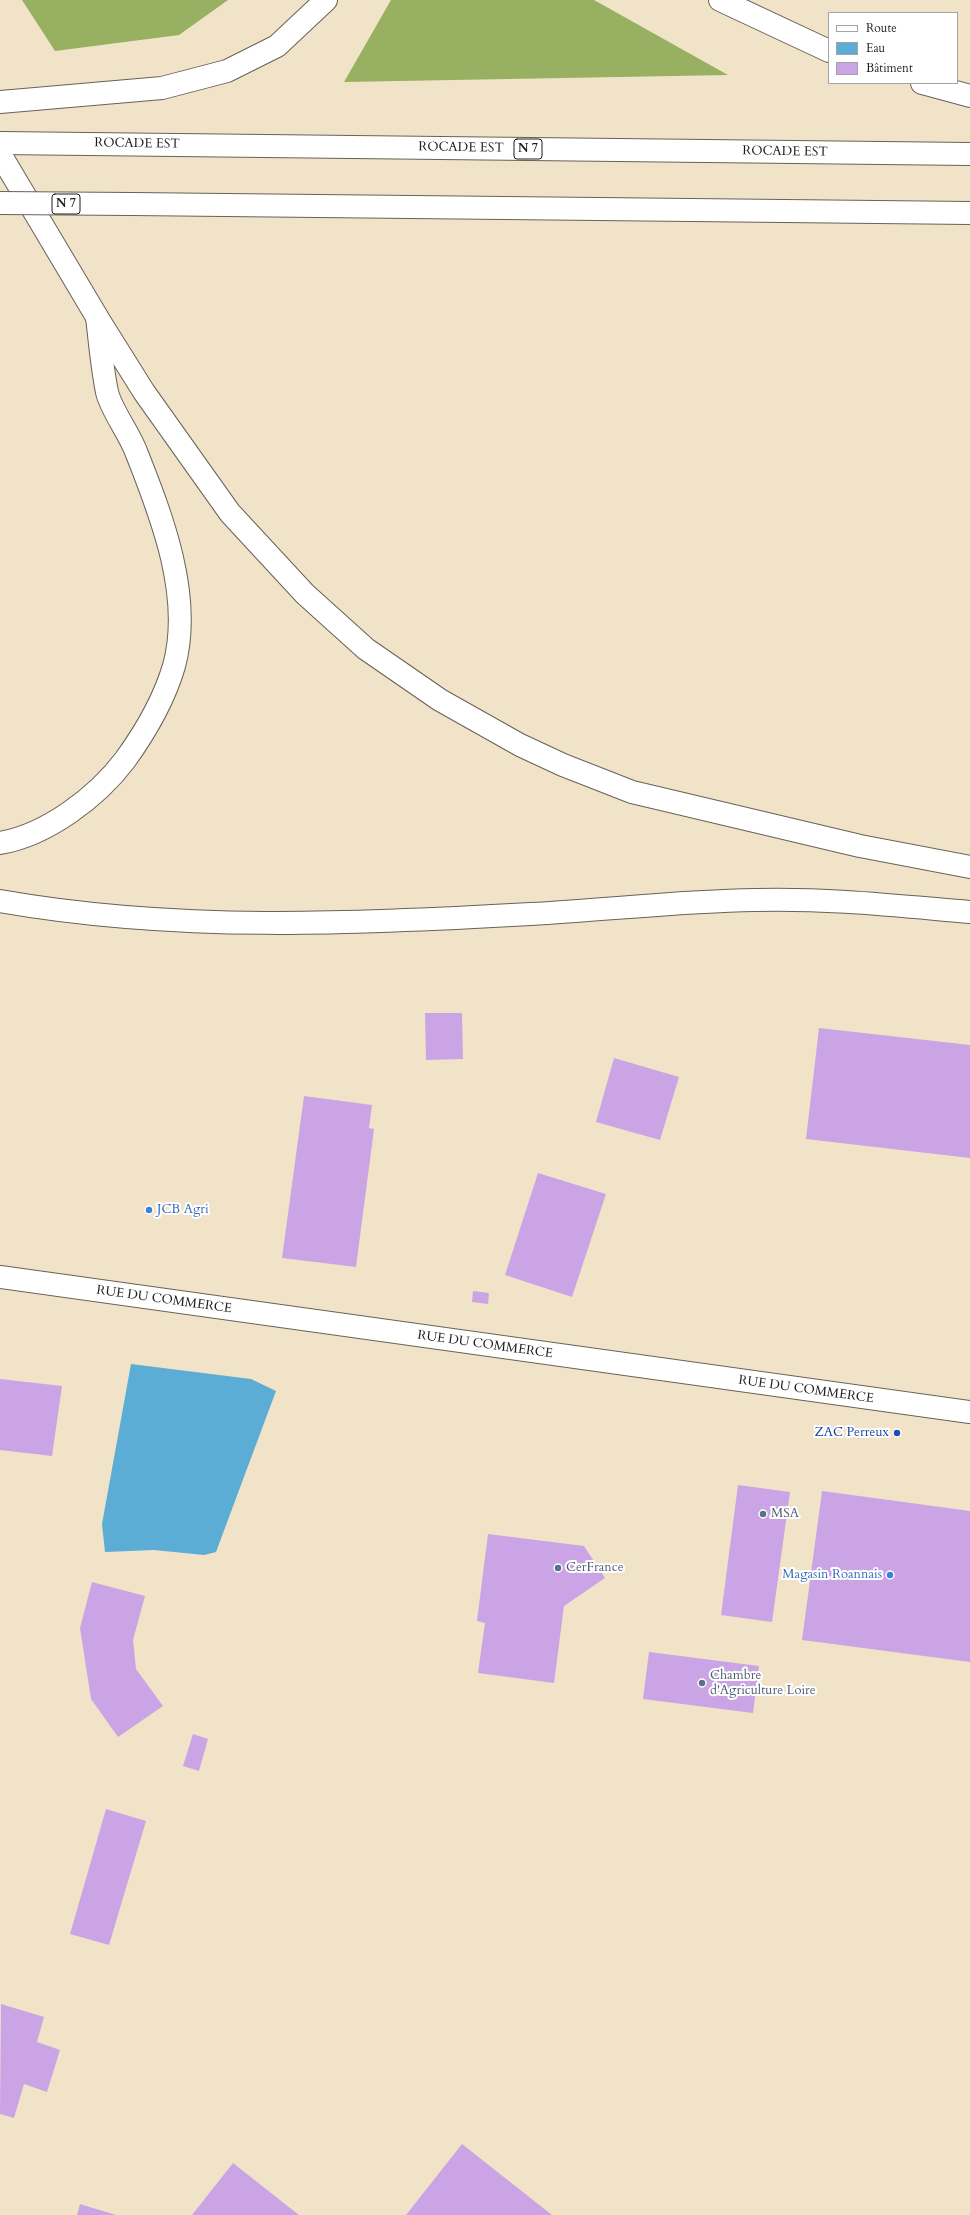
<!DOCTYPE html>
<html>
<head>
<meta charset="utf-8">
<style>
  body { margin:0 }
  #map { position:relative; width:970px; height:2215px; overflow:hidden; background:#f1e3c8; font-family:Cardo,serif }
  canvas { display:block }
  .legend { position:absolute; left:828px; top:12px; width:130px; height:72px; box-sizing:border-box; background:#fff; border:1px solid #a4a4a4; margin:0; padding:5px 7px; list-style:none; font-size:12px; color:#1c1c1c }
  .legend li { display:flex; align-items:center; gap:8px; height:20px }
  .legend b { width:20px; border:1px solid #a4a4a4 }
</style>
</head>
<body>
<div id="map">
<canvas width="970" height="2215"></canvas>
<ul class="legend">
<li><b style="height:5px;background:#fff"></b>Route</li>
<li><b style="height:11px;background:#5badd6"></b>Eau</li>
<li><b style="height:11px;background:#cba4e5"></b>Bâtiment</li>
</ul>
</div>
<script>
const ctx = document.querySelector('canvas').getContext('2d');
ctx.lineJoin = 'round';
function paint(path, color) { ctx.fillStyle = color; ctx.fill(path, 'evenodd'); }
function strokePath(path, color, width, dash) { ctx.strokeStyle = color; ctx.lineWidth = width; ctx.lineCap = dash ? 'butt' : 'round'; ctx.setLineDash(dash || []); ctx.stroke(path); }
function drawText(font, color, halo, rows, align = 'center') {
  ctx.font = font + ' Cardo,serif'; ctx.lineWidth = 4; ctx.setLineDash([]); ctx.textBaseline = 'middle'; ctx.strokeStyle = halo; ctx.fillStyle = color; for (const [text, x, y, turn = 0] of rows) {
    ctx.save(); ctx.translate(x, y); ctx.rotate((+turn || 0) * Math.PI / 180); ctx.textAlign = isNaN(turn) ? turn : align; if (halo) ctx.strokeText(text, 0, 0); ctx.fillText(text, 0, 0); ctx.restore();
  }
}
paint(new Path2D(`
  M22,0H228L179,35L55,51Z
  M391,0H594L728,75L344,82Z`), '#97b061');
paint(new Path2D(`
  M131,1364L251,1379L276,1391L216,1552L204,1555L154,1550L105,1552L102,1524Z`), '#5badd6');
paint(new Path2D(`
  M425,1013H462L463,1059L426,1060Z
  M819,1028L970,1045V1158L806,1139Z
  M614,1058L679,1077L660,1140L596,1122Z
  M304,1096L372,1105L369,1128L374,1129L356,1267L282,1258Z
  M538,1173L606,1194L572,1297L505,1275Z
  M473,1291L489,1293L488,1304L472,1302Z
  M0,1379L62,1386L52,1456L0,1450Z
  M738,1485L790,1492L772,1622L721,1615Z
  M822,1491L970,1511V1662L802,1640Z
  M488,1534L584,1546L605,1578L564,1606L554,1683L478,1673L485,1623L477,1621Z
  M92,1582L145,1596L133,1640L136,1669L163,1706L118,1737L91,1699L80,1628Z
  M649,1652L759,1666L753,1713L643,1699Z
  M193,1734L208,1739L199,1771L183,1766Z
  M106,1809L146,1821L109,1945L70,1934Z
  M1,2004L44,2017L37,2042L60,2050L47,2092L24,2084L14,2118L0,2114Z
  M462,2144L552,2215H406Z
  M233,2163L299,2215H192Z
  M80,2204L116,2215H77Z`), '#cba4e5');
const minor = new Path2D(`
  M0,1277L970,1412`);
const secondary = new Path2D(`
  M0,154L97,317L144,392L230,513L305,594L366,649L440,700L520,745L563,765L632,792L860,846L970,867`);
const trunk = new Path2D(`
  M720,0L829,51
  M922,83L970,96
  M0,102L162,88L227,71L277,46L326,0
  M0,143L970,154
  M132,204L970,213
  M0,843C47,835 97,797 125,760C146,731 164,700 174,666C193,597 162,517 137,454C130,434 111,410 107,392C102,368 100,342 97,317
  M0,901C176,932 354,924 531,914C606,910 681,901 755,900C827,898 899,906 970,912`);
strokePath(minor, '#676258', 24);
strokePath(secondary, '#676258', 24);
strokePath(trunk, '#676258', 24);
strokePath(minor, '#fff', 22);
strokePath(secondary, '#fff', 22);
strokePath(trunk, '#fff', 22);
const trunkBridge = new Path2D(`
  M0,203L132,204`);
strokePath(trunkBridge, '#676258', 24, []);
strokePath(trunkBridge, '#fff', 22);
for (const [x, y, r, color] of [
  [149,1210,4,"#3f7fe0"],
  [897,1433,4,"#1a4fb4"],
  [763,1514,4,"#5c6f8a"],
  [558,1568,4,"#5c6f8a"],
  [890,1575,4,"#3f7fe0"],
  [702,1683,4,"#5c6f8a"]
]) { const dot = new Path2D(); dot.arc(x, y, r, 0, 2 * Math.PI); ctx.fillStyle = color; ctx.fill(dot); strokePath(dot, '#fff', 1.5); }
for (const [x, y, w] of [
  [528,149,28],
  [66,204,28]
]) { const box = new Path2D(); box.roundRect(x - w / 2, y - 10, w, 20, 3); ctx.fillStyle = '#fff'; ctx.fill(box); strokePath(box, '#1c1c1c', 1); }
drawText('bold 12px', '#1c1c1c', null, [
  ["N 7",528,149],
  ["N 7",66,204]
]);
drawText('13px', '#1c1c1c', '#fff', [
  ["ROCADE EST",137,144,1],
  ["ROCADE EST",461,148,1],
  ["ROCADE EST",785,152,1],
  ["RUE DU COMMERCE",164,1300,8],
  ["RUE DU COMMERCE",485,1345,8],
  ["RUE DU COMMERCE",806,1390,8]
]);
drawText('13px', '#366cbe', '#fff', [
  ["JCB Agri",157,1210],
  ["Magasin Roannais",882,1575,"right"]
], 'left');
drawText('13px', '#164399', '#fff', [
  ["ZAC Perreux",889,1433]
], 'right');
drawText('13px', '#4e5e75', '#fff', [
  ["MSA",771,1514],
  ["CerFrance",566,1568],
  ["Chambre",710,1676],
  ["d'Agriculture Loire",710,1691]
], 'left');
</script>
</body>
</html>
